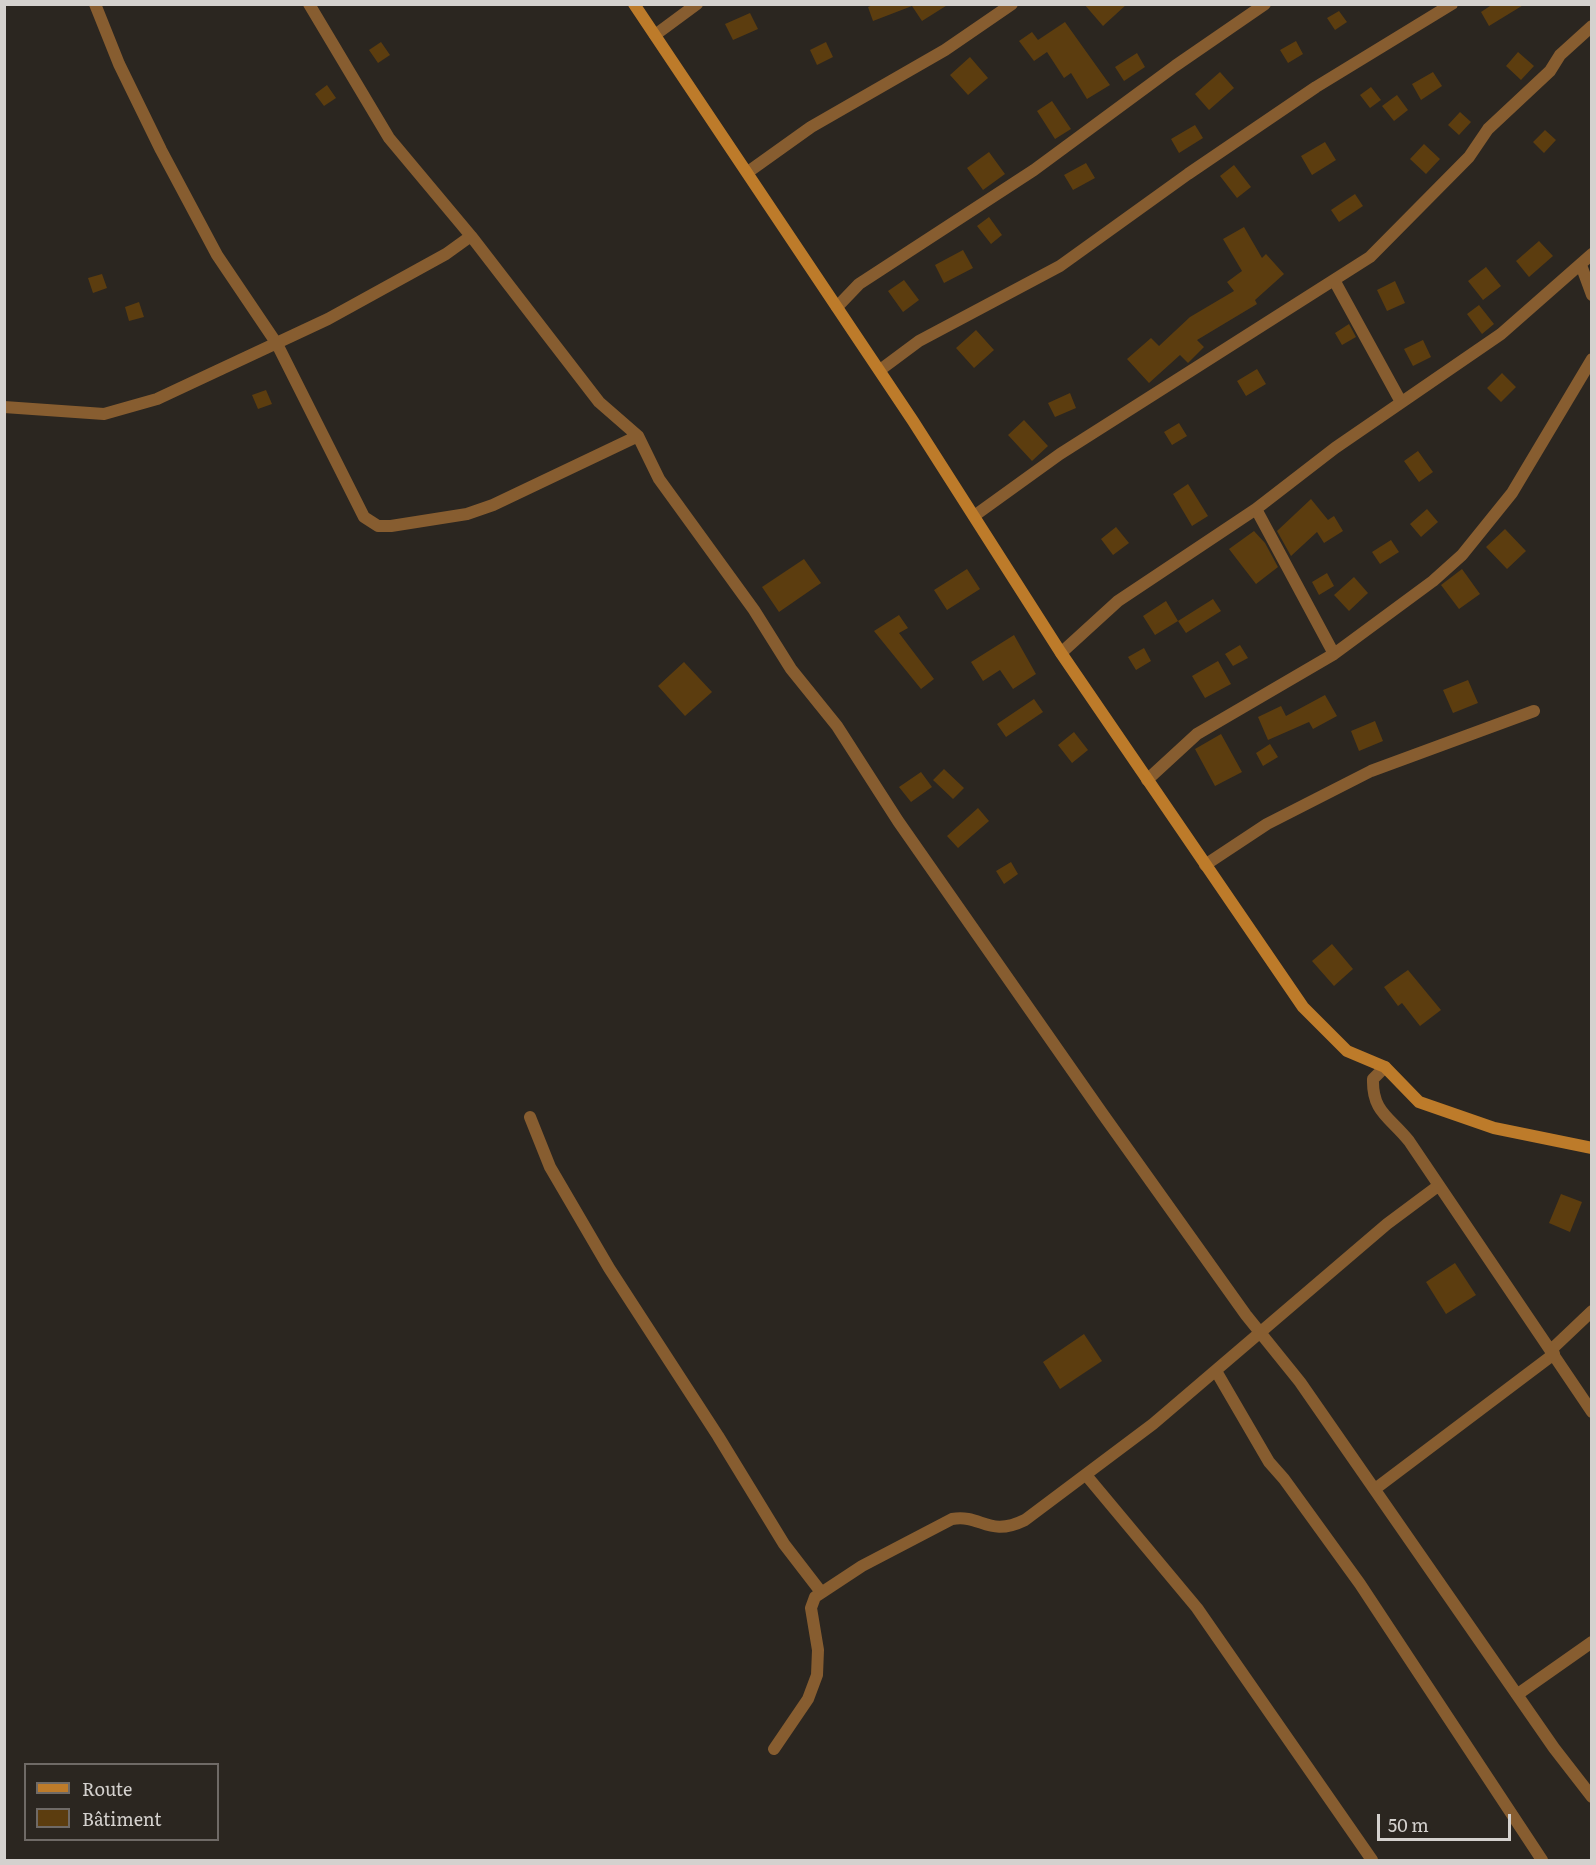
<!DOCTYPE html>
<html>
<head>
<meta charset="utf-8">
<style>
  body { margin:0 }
  #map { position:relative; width:1596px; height:1865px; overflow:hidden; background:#2b2620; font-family:Literata,serif }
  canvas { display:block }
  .frame { position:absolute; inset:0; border:6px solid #d4d1ce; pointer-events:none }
  .legend { position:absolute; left:24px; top:1763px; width:195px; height:78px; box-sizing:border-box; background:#2b2620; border:2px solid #6f6a66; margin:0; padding:8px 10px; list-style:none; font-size:18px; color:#d4d1ce }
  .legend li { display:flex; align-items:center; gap:12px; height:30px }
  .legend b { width:30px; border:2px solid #6f6a66 }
  .scale { position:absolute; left:1377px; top:1814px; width:134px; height:27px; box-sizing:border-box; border:3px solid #d4d1ce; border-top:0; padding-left:8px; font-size:18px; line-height:21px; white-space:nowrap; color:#d4d1ce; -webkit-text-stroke:4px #2b2620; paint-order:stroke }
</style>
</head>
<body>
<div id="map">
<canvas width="1596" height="1865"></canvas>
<div class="frame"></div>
<ul class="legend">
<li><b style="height:8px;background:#bd7b2a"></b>Route</li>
<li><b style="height:16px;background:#5c3d0f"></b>Bâtiment</li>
</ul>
<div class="scale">50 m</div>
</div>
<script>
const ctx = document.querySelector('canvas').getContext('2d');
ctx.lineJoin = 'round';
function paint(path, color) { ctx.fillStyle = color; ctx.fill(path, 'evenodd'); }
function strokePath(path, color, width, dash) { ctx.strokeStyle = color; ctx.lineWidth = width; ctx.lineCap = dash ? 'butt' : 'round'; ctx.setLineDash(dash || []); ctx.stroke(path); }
paint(new Path2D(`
  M875,4H949L922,21L912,6L873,21L868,7Z
  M1084,4H1127L1103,26Z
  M1493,4H1525L1489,26L1481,12Z
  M1339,11L1347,22L1335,30L1327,18Z
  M750,13L758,29L733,40L725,24Z
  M1065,22L1110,85L1087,99L1071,73L1064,78L1047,52L1034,61L1019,41L1032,32L1038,40Z
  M1296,41L1303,54L1288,63L1280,50Z
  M381,42L390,55L378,63L369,50Z
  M826,42L833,57L817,65L810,50Z
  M1518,52L1534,66L1521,80L1506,66Z
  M1137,53L1145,67L1124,81L1115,67Z
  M970,57L988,78L968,95L950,75Z
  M1220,72L1234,88L1209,110L1195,94Z
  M1433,72L1442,86L1421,100L1412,84Z
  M327,85L336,98L324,106L315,94Z
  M1371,87L1381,100L1370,108L1360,95Z
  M1397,95L1408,110L1394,121L1382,106Z
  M1052,101L1071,129L1055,139L1037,111Z
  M1460,112L1471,122L1459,135L1448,125Z
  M1195,125L1203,138L1179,153L1171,139Z
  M1545,130L1556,140L1544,153L1533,142Z
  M1325,142L1336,160L1312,175L1301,156Z
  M1424,144L1440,159L1426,174L1410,159Z
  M989,152L1005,174L983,190L967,168Z
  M1086,163L1095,178L1073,190L1064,175Z
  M1234,165L1251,187L1237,198L1220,176Z
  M1355,194L1363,206L1339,222L1331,210Z
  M989,217L1002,235L991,244L977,226Z
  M1244,227L1262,258L1266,254L1284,274L1255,300L1257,304L1197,340L1204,347L1188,363L1180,355L1149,383L1127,359L1151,338L1159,346L1190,317L1234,291L1227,282L1242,271L1223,239Z
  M1539,241L1553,256L1529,277L1516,261Z
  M963,250L973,268L944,283L935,265Z
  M1486,267L1501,286L1483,300L1468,281Z
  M102,274L107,288L93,293L88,278Z
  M904,280L919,300L903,312L888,291Z
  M1395,281L1405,303L1387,311L1377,290Z
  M139,302L144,317L129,321L125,307Z
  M1479,305L1494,324L1482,334L1467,314Z
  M1349,324L1356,337L1342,345L1335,333Z
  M976,330L994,350L974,368L956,348Z
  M1423,340L1431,357L1413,366L1404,349Z
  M1257,369L1266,384L1246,396L1237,381Z
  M1502,373L1516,387L1501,402L1487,388Z
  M266,390L272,404L258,409L252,395Z
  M1070,393L1076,408L1055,417L1048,403Z
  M1024,420L1048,446L1032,461L1008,435Z
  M1179,423L1187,436L1172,445L1164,432Z
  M1418,451L1433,472L1419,482L1404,461Z
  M1188,484L1208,516L1192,526L1173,494Z
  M1311,499L1328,520L1334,516L1343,531L1324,543L1317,532L1291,556L1277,531Z
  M1427,509L1438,522L1421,537L1410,524Z
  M1116,527L1129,543L1113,555L1101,539Z
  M1505,529L1526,551L1507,569L1486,547Z
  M1254,531L1265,543L1278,567L1256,584L1229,549Z
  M1391,540L1399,552L1380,564L1372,552Z
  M804,559L821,583L779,612L762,587Z
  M967,569L980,589L947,610L934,590Z
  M1462,569L1480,594L1459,609L1441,585Z
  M1327,573L1334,586L1319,595L1312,582Z
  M1354,577L1368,593L1349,611L1334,595Z
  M1213,599L1221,611L1186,633L1178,621Z
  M1166,601L1178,621L1155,635L1143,616Z
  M899,615L908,628L899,633L934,679L921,689L874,631Z
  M1014,635L1036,674L1013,689L1000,670L983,681L971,662Z
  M1240,645L1248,658L1233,666L1225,654Z
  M1144,648L1151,661L1136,670L1128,657Z
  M1218,661L1231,684L1205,698L1192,676Z
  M684,662L712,692L685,716L658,686Z
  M1468,680L1478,703L1453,713L1443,690Z
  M1325,695L1337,716L1313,729L1309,722L1268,740L1258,717L1281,706L1286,716Z
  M1034,699L1043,712L1006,737L997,724Z
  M1375,721L1383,741L1359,751L1351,731Z
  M1074,732L1088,750L1072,763L1058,745Z
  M1221,734L1242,772L1215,786L1195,749Z
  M1270,744L1278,757L1263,766L1256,753Z
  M944,769L964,788L953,799L933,780Z
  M921,772L932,787L911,802L899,787Z
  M978,808L989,821L958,848L947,836Z
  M1011,862L1018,874L1004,884L996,871Z
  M1332,944L1353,969L1334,986L1312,961Z
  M1408,970L1441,1010L1420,1026L1402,1003L1398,1006L1384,987Z
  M1561,1194L1582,1202L1570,1232L1549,1223Z
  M1455,1263L1476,1295L1446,1314L1426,1282Z
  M1084,1334L1102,1361L1060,1389L1043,1362Z`), '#5c3d0f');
strokePath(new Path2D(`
  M95,4L119,64L161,150L217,255L277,344L364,517L378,526H391L467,514L493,505L638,436
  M309,4L389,138L471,236L599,402L638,436L659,479L754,610L791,669L837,726L898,821L1102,1113L1246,1315L1300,1382L1554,1748L1592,1797
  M655,35L697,4
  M748,172L811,127L945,50L1012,4
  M1581,265L1592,295
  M1334,280L1401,402
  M837,307L859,284L1034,170L1175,66L1265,4
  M880,370L919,341L1060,266L1188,174L1316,87L1452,4
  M4,407L104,414L157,399L328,319L446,254L471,236
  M1256,509L1334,654
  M974,516L1060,454L1370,257L1469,157L1488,129L1550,71L1560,55L1592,26
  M1061,653L1118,601L1256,509L1335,448L1501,334L1592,254
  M1147,780L1197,734L1334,654L1433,581L1462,555L1512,493L1592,359
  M1205,865L1267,824L1371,771L1534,711
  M1385,1067L1373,1079C1372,1112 1390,1117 1409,1141L1592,1412
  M530,1117L550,1167L609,1268L718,1436L784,1544L821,1592
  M1216,1371L1269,1462L1284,1479L1360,1584L1542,1860
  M1086,1475L1197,1608L1372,1860
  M1375,1489L1554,1354L1552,1349L1592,1311
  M1518,1694L1592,1642
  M774,1749L808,1699L817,1675L818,1650L811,1608L815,1597L862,1566L952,1519C982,1514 988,1538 1025,1520L1153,1424L1387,1224L1438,1186`), '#875d30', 12);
strokePath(new Path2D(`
  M634,4L913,421L1061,653L1303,1007L1347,1051L1385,1067L1419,1102L1494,1128L1592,1148`), '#bd7b2a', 12);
</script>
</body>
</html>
